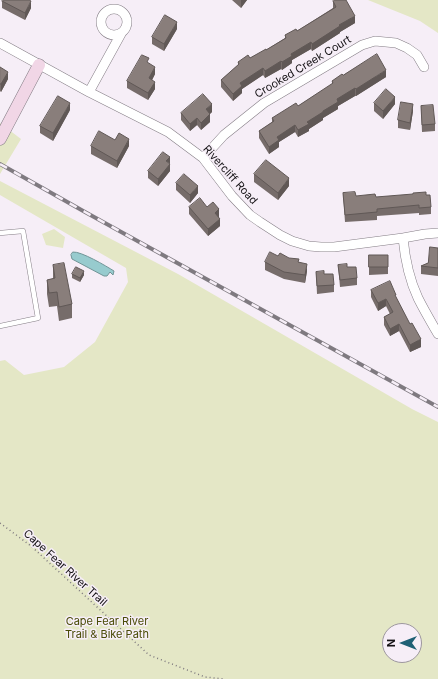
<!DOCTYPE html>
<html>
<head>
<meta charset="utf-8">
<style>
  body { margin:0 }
  #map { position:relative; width:438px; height:679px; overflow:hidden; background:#f6eef7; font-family:Inter,sans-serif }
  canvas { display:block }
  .north { position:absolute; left:382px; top:623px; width:40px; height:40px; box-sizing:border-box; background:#f6eef7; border:1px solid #9c969d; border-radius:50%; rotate:270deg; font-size:11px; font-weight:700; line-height:16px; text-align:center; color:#151215 }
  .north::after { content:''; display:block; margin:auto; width:14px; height:18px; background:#1f6075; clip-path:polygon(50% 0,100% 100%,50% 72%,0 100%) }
</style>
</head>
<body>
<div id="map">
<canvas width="438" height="679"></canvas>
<div class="north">N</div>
</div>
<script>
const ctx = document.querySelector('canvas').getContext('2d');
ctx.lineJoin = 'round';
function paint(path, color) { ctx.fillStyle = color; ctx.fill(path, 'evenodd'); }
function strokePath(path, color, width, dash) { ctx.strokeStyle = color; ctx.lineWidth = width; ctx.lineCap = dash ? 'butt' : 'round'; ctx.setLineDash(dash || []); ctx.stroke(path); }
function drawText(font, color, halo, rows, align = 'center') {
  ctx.font = font + ' Inter,sans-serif'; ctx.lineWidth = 3; ctx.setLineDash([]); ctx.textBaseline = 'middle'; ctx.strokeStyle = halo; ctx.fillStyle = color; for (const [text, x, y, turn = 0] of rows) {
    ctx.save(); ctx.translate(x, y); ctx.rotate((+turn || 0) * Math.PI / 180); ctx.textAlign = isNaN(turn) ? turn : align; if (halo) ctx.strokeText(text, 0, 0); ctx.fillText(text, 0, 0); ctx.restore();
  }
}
paint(new Path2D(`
  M368,0H438V33L420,21Z
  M0,123L21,139L0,174Z
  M0,181L178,274L412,409L438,422V679H0V361L5,360L24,375L64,367L95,342L128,282L126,268L0,195ZM390,631H414V655H390Z
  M54,229L65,237L63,248L46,245L42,234Z`), '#e4e7c6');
const water = new Path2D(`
  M73,252C81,251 106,266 114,271L113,275L110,272L107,276H104L72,259L71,255Z`);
paint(water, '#97cbce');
strokePath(water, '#709496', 1);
const lane = new Path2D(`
  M0,233L23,231L38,318L0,326`);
const street = new Path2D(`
  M101 22a13 13 0 1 1 26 0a13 13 0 1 1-26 0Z
  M0,43L89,92L168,132L203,158L232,196L250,215L260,222L280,235L292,241L309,246L321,247H334L403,238L425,234L438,233
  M89,92L122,32
  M203,158L224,135L264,103L362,45L375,41L396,43L407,48L417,55L424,67
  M403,238C405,259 409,279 418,298C424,310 431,322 438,334`);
const secondary = new Path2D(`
  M0,139L39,65`);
strokePath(lane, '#847d85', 5.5);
strokePath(street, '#847d85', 10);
strokePath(secondary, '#847d85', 13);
strokePath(new Path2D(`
  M0,523L31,546L149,655L205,677L224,679`), '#7c777d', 1.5, [1, 3]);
strokePath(lane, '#fff', 4.5);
strokePath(street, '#fff', 9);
strokePath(secondary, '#f1d6e6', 12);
const rail = new Path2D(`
  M0,164L85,212L438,407`);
strokePath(rail, '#7f7a80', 4);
strokePath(rail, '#f6eef7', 2.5, [8]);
paint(new Path2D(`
  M232,0H247L241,8Z
  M2,1L31,8L25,20L2,8Z
  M333,1L355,23L340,32V33L312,51L311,49L292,60V63L282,70L281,69L265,78L263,75L242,89V93L233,101L221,87V80L238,65V62L250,58L266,50L285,38V35L297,31L333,8Z
  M177,29L164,51L152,44V37Z
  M149,64L155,74L152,80L155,89L148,100L127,88V81Z
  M0,67L8,79L1,92L0,91Z
  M343,75L386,77L356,96H355L338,106V109L323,118V120L309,129V131L298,137L295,132L279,142V147L269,154L259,138V131L272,122V118L298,106L332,84V81Z
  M374,103L395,104L383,119L374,111Z
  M421,106L435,124V131L422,132Z
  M70,110L53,141L40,133V126Z
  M413,111L410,130L398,128V120Z
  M212,112L210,114V122L201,130L197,125L190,131L181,120V113Z
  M115,140L129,146L117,168L91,154V146Z
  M170,164V171L158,186L148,178V171Z
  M254,174L289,186L278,200L254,182Z
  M176,183L198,193L190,203L176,190Z
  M343,193L356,196L376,197L426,195L431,207V214L419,215V213L377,216V220L345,222Z
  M189,207H207L219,217L220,226L208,236L189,214Z
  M438,248V276L421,274V266L428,263Z
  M369,255H388V274L369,275Z
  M278,256L299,262L307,271L305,283L284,279L265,270V262Z
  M53,265L72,304V318L59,321L57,306L49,307L47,294V280L53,279Z
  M338,265L357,278V285L340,287Z
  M316,272L324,274L334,285V292L317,294Z
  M72,274L84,275L80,282L72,278Z
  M371,290L396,297L421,347L410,352L399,331L390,336L384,325V317L390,314L386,306L378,311L371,297Z`), '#766c6a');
paint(new Path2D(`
  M241,0H247L241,8Z
  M31,1V8L25,20V13Z
  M355,16V23L340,32V33L312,51V44L339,25Z
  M177,22V29L164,51V44Z
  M311,42V49L292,60V63L282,70V62L291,54Z
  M281,61V69L265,78V71Z
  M155,67V74L149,86V78Z
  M263,68V75L242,89V93L233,101V94L240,83Z
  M386,70V77L356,96V89Z
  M8,72V79L1,92V84Z
  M155,82V89L148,100V93Z
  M355,88V96L338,106V109L323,118V120L309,129V131L298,137V130L307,122L323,111L337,99Z
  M395,97V104L383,119V111Z
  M70,103V110L53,141V133Z
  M212,104V112L206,117V109Z
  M413,104V111L410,130V123Z
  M210,114V122L201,130V123Z
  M197,118V125L190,131V124Z
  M295,125V132L279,142V147L269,154V147L277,137Z
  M129,139V146L117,168V161Z
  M170,157V164L166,161Z
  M170,164V171L158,186V179Z
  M289,178V186L278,200V193Z
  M198,186V193L190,203V195Z
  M219,209V217L215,220V213Z
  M220,219V226L208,236V229Z
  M307,264V271L305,283V275Z
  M84,271V275L80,282V278Z
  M386,299V306L378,311V303Z
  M399,324V331L390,336V329Z
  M421,339V347L410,352V345Z`), '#605856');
const building = new Path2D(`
  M3,0H29L31,1L25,13L2,1Z
  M334,0H346L355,16L339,25L340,26L312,44L311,42L291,54L292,56L282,62L281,61L265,71L263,68L240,83L242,86L233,94L221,80L239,64L238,62L248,55L250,58L266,49V50L286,38L285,35L296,29L297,31L336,7L333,1Z
  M165,15L177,22L164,44L152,37Z
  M377,54L386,70L356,89L355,88L337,99L338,102L323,111V112L307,122L309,124L298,130L295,125L277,137L279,140L269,147L259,131L274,121L272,118L296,103L298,106L333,83L332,81L342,74L343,75Z
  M142,55L149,58L147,62L155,67L149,78L155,82L148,93L127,81Z
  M0,67L8,72L1,84H0Z
  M386,89L395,97L383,111L374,103Z
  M203,94L212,104L206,109L210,114L201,123L197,118L190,124L181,113Z
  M58,96L70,103L53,133L40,126Z
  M401,102L413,104L410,123L398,120Z
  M433,105L435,124L422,125L421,106Z
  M99,131L115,140L119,133L129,139L117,161L91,146Z
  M163,152L170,157L166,161L170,164L158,179L148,171Z
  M266,160L289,178L278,193L254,174Z
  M184,174L198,186L190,195L176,183Z
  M355,192L356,196L375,194L376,197L413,194V193L426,192V195H430L431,207L419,208V205L377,209V212L345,215L343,193Z
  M200,198L207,207L213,202L219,209L215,213L220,219L208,229L189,207Z
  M430,247L438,248V268L421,266L428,263Z
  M270,252L278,256L280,253L289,258L299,259L298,262L307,264L305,275L284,272L265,262Z
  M369,255H388V267H369Z
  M64,263L72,304L59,307L57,292L49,293L47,280L55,278L53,265Z
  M347,264V267H356L357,278L340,280L338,265Z
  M76,267L84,271L80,278L72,274Z
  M324,271V274H333L334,285L317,286L316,272Z
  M390,281L396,295H395L410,324L412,323L421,339L410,345L399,324L390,329L384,317L393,312L386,299L378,303L371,290Z`);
paint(building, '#897e7b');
strokePath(building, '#605856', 1);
drawText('11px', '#151215', '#f6eef7', [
  ["Crooked Creek Court",303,67,-31],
  ["Rivercliff Road",230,175,48],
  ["Cape Fear River Trail",65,568,42]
]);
drawText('11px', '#494b06', '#f6eef7', [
  ["Cape Fear River",107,622],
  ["Trail & Bike Path",107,635]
]);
</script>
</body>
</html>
